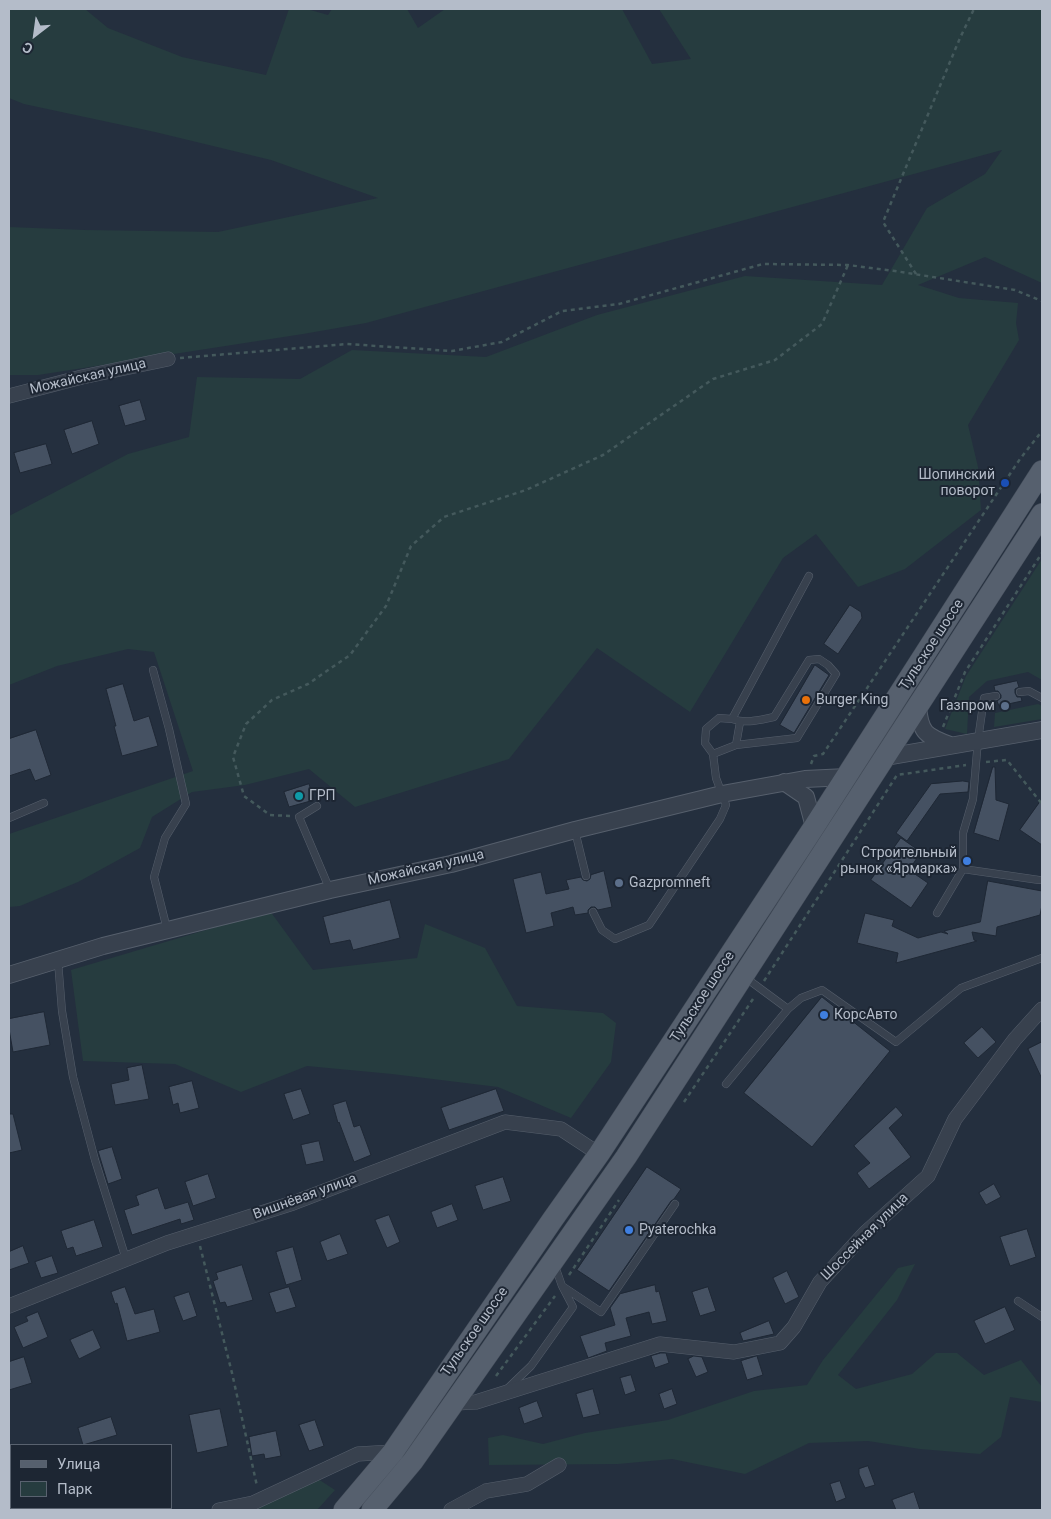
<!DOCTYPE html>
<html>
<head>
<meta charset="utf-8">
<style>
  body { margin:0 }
  #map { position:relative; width:1051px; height:1519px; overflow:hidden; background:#242f3e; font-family:Roboto,sans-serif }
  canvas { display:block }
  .frame { position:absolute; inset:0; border:10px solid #b4bcc9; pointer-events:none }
  .legend { position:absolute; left:10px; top:1444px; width:162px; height:65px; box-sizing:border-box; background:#1d2633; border:1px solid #59626f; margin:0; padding:6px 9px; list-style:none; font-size:15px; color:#b4bcc9 }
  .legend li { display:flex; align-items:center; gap:10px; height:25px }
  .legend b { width:25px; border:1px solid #59626f }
  .north { position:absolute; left:10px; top:10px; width:50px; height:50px; -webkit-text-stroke:4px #1d2633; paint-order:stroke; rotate:210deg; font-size:14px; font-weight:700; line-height:20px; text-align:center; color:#b4bcc9 }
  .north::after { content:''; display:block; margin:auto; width:18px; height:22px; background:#b4bcc9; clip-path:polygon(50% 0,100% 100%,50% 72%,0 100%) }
</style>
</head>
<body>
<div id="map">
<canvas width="1051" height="1519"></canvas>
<div class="frame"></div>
<ul class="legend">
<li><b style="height:6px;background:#56606e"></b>Улица</li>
<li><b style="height:14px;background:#263c3f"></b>Парк</li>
</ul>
<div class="north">С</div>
</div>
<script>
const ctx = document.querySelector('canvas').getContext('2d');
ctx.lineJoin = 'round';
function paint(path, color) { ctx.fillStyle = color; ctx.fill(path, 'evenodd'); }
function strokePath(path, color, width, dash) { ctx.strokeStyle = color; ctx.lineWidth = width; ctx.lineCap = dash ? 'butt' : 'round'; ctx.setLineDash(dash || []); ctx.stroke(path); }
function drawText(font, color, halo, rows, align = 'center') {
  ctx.font = font + ' Roboto,sans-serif'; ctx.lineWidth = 4; ctx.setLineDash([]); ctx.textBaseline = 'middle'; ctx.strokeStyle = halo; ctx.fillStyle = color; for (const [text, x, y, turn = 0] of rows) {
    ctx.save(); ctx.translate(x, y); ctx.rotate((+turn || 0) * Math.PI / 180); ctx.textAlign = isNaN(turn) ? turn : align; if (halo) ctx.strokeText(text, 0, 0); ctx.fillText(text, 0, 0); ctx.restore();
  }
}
paint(new Path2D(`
  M14,9H85L108,28L182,57L266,75L289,9H307L328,15L332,9H407L418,28L445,9H622L652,64L691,59L659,9H1042V283L985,257L918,285L959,298L1018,303L1016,323L1019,340L968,425L978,467L981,510L905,569L858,587L816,534L783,558L690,712L597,648L509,759L355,807L309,769L245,785L192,792L152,817L140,848L78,882L20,906L9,907V834L193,771L154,652L128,649L57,666L9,685V516L128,454L189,437L197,377L300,379L352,350L486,357L597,315L745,276L882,285L927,208L985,174L1002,150L366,323L303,334L38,375H9V227L85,230L218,232L378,198L271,160L155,132L24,104L9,98V10Z
  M1042,559V680L1028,672L987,681L969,697L967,734L945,729L966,676Z
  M1038,704L1042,706V719L994,727L995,713Z
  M270,911L313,970L417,958L425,924L485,948L517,1006L603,1013L616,1023L611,1062L571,1118L498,1087L392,1074L307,1066L241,1092L175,1064L83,1061L71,970Z
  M915,1264L897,1300L838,1375L856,1389L912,1374L936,1353H957L984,1375L1021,1360L1042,1387V1402L1010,1397L1001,1437L980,1454L920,1449L868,1441L809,1443L745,1474L672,1459L618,1464L489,1465L488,1438L503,1435L543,1444L585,1433L668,1420L754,1391L807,1385L823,1360L898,1268Z
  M318,1479L335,1490L317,1510H240Z`), '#263c3f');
const building = new Path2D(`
  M140,400L146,420L125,426L119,406Z
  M92,421L99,444L72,454L64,430Z
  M46,444L52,464L20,473L14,453Z
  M850,605L861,612L862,618L838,654L824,644Z
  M815,665L829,675L794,733L780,725Z
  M1017,681L1019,687L1015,689V693L1017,697H1021L1022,701L999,706L997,701L1001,698V695L998,691H995L994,686Z
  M123,684L134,721L149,716L158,746L122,756L114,726H116L106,689Z
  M36,730L51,775L35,781L30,769L9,776V739Z
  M993,767H995L996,800L1009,804L999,841L974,833Z
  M963,781L969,782L968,792L940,794L907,841L896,833L931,784Z
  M309,784L314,800L289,807L284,792Z
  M1042,799V845L1020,830Z
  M901,838L921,852L909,870L928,883L911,908L871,880Z
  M604,871L612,907L598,910L595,907H591L588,910V913L575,915L573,907L551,913L554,926L526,933L513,879L541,872L546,894L569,889L566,880L581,877L583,880L587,881L590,879L591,875Z
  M988,881L1042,891V905L1040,915L997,927L996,936L972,932L974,940L977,941L896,963L898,953L857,943L865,913L894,920L892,926L918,938L941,932L948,934L944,931L980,922Z
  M390,900L400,938L353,950L350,940L330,944L323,917Z
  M822,997L890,1051L812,1147L744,1093Z
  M44,1012L50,1045L13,1052L9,1029V1019Z
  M982,1027L996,1042L978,1058L964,1043Z
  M1042,1042V1079L1028,1049Z
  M142,1065L149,1099L115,1105L111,1084L129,1080L127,1068Z
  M192,1081L199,1108L180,1113L178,1103L173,1105L169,1087Z
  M301,1089L310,1114L293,1120L284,1094Z
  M496,1089L504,1111L449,1130L441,1108Z
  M346,1101L354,1127L360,1125L371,1155L354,1162L339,1122L338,1123L333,1105Z
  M896,1107L903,1115L889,1128L911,1157L869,1189L857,1173L870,1163L854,1146Z
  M9,1114H13L22,1150L9,1153Z
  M319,1141L324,1161L306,1165L301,1145Z
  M112,1147L122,1179L108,1184L98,1151Z
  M647,1167L681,1189L674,1199L671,1201L609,1291L577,1270Z
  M208,1174L216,1198L193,1206L185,1182Z
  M503,1177L511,1201L483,1210L475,1186Z
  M994,1184L1001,1197L986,1205L979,1193Z
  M158,1188L165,1209L188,1202L194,1220L181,1224L180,1219L132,1235L124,1210L139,1205L136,1196Z
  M452,1204L458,1220L437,1228L431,1212Z
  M389,1215L400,1242L387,1248L375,1220Z
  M94,1220L103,1247L76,1256L73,1247L67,1249L61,1231Z
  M1027,1229L1036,1257L1010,1266L1000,1237Z
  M340,1234L348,1254L327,1261L320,1242Z
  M23,1246L29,1263L9,1270V1252Z
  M293,1247L302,1280L286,1285L276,1252Z
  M52,1256L58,1273L41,1278L35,1262Z
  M242,1265L253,1300L227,1307L225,1302L220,1303L213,1281L218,1279L216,1273Z
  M787,1271L799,1297L785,1304L773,1278Z
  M655,1285L656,1292L659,1291L667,1321L652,1324L649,1312L626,1318L631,1336L605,1343L607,1351L588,1358L580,1336L615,1325L610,1308L620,1294Z
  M125,1287L135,1314L154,1309L160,1332L127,1341L117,1303L115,1304L111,1292Z
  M289,1287L296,1307L276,1313L269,1293Z
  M708,1287L716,1311L700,1316L692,1292Z
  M189,1292L197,1316L183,1321L174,1297Z
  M1005,1307L1015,1330L985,1344L974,1321Z
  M38,1312L48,1337L23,1348L14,1327L28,1321L26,1317Z
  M769,1321L774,1334L743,1341L740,1333Z
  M93,1330L101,1348L79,1359L70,1340Z
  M661,1353H666L669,1363L655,1368L651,1356Z
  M694,1356L702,1357L708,1372L696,1377L688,1359Z
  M757,1356L763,1375L747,1380L741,1361Z
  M24,1357L32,1383L9,1390V1362Z
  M631,1375L636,1391L625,1395L620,1378Z
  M593,1389L600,1414L583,1418L576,1394Z
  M672,1389L677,1404L664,1409L659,1394Z
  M537,1401L543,1417L524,1424L519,1408Z
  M220,1409L228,1446L197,1453L189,1415Z
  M111,1417L117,1435L83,1445L78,1428Z
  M315,1420L324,1446L309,1451L299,1425Z
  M276,1431L281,1456L265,1459L264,1454L252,1456L249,1437Z
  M868,1466L875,1485L865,1488L859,1474V1469Z
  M840,1481L846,1498L836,1502L830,1484Z
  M914,1492L920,1510H896L892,1500Z`);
paint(building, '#455162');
strokePath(building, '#1f2835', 1);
const service = new Path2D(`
  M153,670L169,729L186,804L165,838L154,877L167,929
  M1020,692L1029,691L1042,698
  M996,696L984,698L978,740L973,799L963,833V869L1039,880
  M736,745L740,722
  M713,754L736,745L797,738L836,674L828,665L819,659L809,660L774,717C759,720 746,724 732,719
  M317,806L299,817L330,890
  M9,818L44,803
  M575,831L586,876
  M593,912L602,930L615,939L649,925L720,819L726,805L716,778L713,754L705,743L706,729L719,718L732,719L809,576
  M937,913L963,869
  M58,961L62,1011L73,1077L95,1160L126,1259
  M788,1009L801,998L822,990L896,1042L961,988L1042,958
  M726,1084L788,1009L746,978
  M555,1266L562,1286L601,1312L675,1204
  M1018,1301L1042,1317
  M507,1389L531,1366L573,1307L562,1286`);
const minor = new Path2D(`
  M9,396L82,377L168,359
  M9,1306L167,1243L293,1203L505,1122L561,1129L599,1154
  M455,1403L476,1402L660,1344L734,1352L780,1343L794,1327L820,1282L865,1233L928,1176L955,1119L1015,1039L1042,1009
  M219,1510L253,1503L358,1454L393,1452
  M451,1510L486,1491L527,1484L559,1465`);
const tertiary = new Path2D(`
  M918,706C920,733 926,736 950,745
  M886,757L1042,730
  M784,782L806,797L814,827
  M9,975L103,946L330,890L451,864L575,830L722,794L805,779L847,777`);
const primary = new Path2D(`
  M344,1510L393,1452L553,1219L599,1154L814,827L1042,471
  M372,1510L413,1461L626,1157L1042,514`);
strokePath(service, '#565f6c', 8);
strokePath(minor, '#565f6c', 15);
strokePath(tertiary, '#565f6c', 18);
strokePath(primary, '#414a57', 22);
strokePath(new Path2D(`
  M916,274L883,222L960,38L974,9
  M180,358L347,344L452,351L502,342L562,311L619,304L763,264L848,265L895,271L1015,290L1042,301
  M943,727L965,672L1042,553
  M986,762L1007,760L1042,804
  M811,764L814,756L823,754L1020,459L1042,431
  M290,816L270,815L244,796L233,757L246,724L272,700L308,684L350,655L386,606L411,546L444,517L526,490L603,455L713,379L775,360L822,324L848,265
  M764,981L897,775L966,765
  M684,1102L755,996
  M200,1246L232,1373L257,1486
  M569,1275L619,1200
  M496,1376L555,1296`), '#44595c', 2.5, [4, 4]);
strokePath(service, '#38414e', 7);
strokePath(minor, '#38414e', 14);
strokePath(tertiary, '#38414e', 16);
strokePath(primary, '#56606e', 21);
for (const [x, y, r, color] of [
  [1005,483,5,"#1a4fb4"],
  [806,700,5,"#e8710a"],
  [1005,706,5,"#5c6f8a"],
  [299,796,5,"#0f9aa8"],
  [967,861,5,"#3f7fe0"],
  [619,883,5,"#5c6f8a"],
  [824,1015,5,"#3f7fe0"],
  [629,1230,5,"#3f7fe0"]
]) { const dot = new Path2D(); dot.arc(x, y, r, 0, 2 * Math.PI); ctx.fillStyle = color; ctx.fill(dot); strokePath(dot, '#1d2633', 2); }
drawText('14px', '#b4bcc9', '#1d2633', [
  ["Можайская улица",88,377,-13],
  ["Тульское шоссе",932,645,-57],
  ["Можайская улица",426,868,-13],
  ["Тульское шоссе",703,997,-57],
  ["Вишнёвая улица",305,1197,-20],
  ["Шоссейная улица",865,1237,-45],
  ["Тульское шоссе",475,1332,-55]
]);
drawText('14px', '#b4bcc9', '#1d2633', [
  ["Шопинский",995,475,"right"],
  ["поворот",995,491,"right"],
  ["Burger King",816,700],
  ["Газпром",995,706,"right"],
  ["ГРП",309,796],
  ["Строительный",957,853,"right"],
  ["рынок «Ярмарка»",957,869,"right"],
  ["Gazpromneft",629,883],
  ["КорсАвто",834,1015],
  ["Pyaterochka",639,1230]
], 'left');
</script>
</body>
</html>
